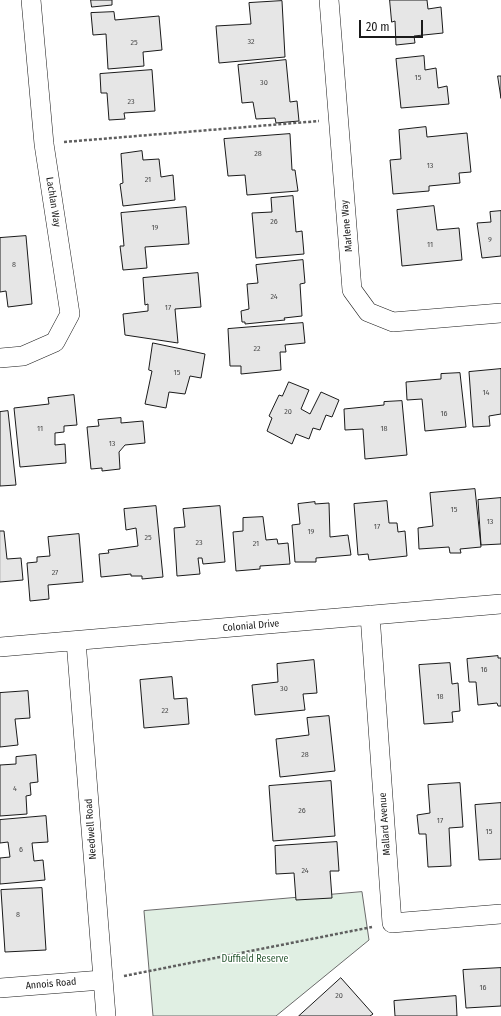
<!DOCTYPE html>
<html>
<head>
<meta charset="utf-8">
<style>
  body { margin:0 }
  #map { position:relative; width:501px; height:1016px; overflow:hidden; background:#fff; font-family:"Fira Sans Condensed",sans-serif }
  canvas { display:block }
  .scale { position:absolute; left:359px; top:20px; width:64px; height:18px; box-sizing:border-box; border:2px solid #1a1a1a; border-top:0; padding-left:5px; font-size:12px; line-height:14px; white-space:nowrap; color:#1a1a1a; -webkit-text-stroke:3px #fff; paint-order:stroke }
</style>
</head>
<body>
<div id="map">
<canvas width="501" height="1016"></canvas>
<div class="scale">20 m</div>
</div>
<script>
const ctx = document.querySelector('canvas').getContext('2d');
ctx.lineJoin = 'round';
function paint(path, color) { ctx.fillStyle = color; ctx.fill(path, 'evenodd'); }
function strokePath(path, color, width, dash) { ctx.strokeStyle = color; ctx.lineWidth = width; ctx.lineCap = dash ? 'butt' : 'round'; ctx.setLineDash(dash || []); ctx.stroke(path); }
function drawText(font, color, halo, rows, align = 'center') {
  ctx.font = font + ' "Fira Sans Condensed",sans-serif'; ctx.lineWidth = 3; ctx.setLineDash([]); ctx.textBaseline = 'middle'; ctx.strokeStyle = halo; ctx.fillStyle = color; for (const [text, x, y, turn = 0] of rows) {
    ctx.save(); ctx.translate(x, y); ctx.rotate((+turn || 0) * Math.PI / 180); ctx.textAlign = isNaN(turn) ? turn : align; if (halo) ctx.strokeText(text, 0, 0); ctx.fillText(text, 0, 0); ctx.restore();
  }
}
const green = new Path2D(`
  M362,892L369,940L276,1016H153L144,911Z`);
paint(green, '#e0efe3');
strokePath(green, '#6a6a6a', 1);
const building = new Path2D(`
  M91,0H112V5L92,7Z
  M390,0H427L428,9L441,7L443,33L414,36L415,43L396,45L395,21L392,22Z
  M282,1L285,57L219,63L216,26L251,24L249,3Z
  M114,12L115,20L159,16L162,50L143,52L144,66L108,69L106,34L93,35L91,13Z
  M424,56L425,70L436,68L438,88L447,86L449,104L401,108L396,59Z
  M286,60L290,102L297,101L299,121L276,123L275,118L256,119L253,102L242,103L238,65Z
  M152,70L155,111L124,113L125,119L109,120L107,93H101L100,74Z
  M498,76H501V98Z
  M426,127L427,137L467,133L471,172L459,173L460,183L429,186V191L393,194L390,160L401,159L399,130Z
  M290,134L292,170H295L298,191L247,195L245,175L228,176L224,139Z
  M142,151L143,160L159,159L161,177L173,175L175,200L123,206L120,184L123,183L121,154Z
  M293,196L296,232L302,231L304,254L256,258L252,213L272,212L271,198Z
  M434,206L437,230L459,228L462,260L402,266L397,210Z
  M186,207L189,244L145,247L147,268L123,270L120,246H124L121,213Z
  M501,211V256L482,258L477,223L491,222L490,212Z
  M26,236L32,304L8,307L6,291L0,292V238Z
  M303,260L305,283L300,284L302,316L284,318L285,320L245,324V322H242L241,311L249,309L247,284L258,283L256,265Z
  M198,273L201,307L175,309L178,343L125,335L123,314L148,311V304L145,305L143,278Z
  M303,323L305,343L285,345L286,352H280L281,370L241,374V366H230L228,329Z
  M153,343L205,354L201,378L190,376L185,394L169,392L166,408L145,404L152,371L149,370Z
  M501,369V414L489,416L490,426L473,427L469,372Z
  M460,373L466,427L425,431L422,399L407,400L406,382L441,379V374Z
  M289,382L309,390L301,409L310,414L321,392L339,400L332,417L326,415L320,430L313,428L309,439L296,434L292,444L267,431L272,418L269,416L279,395L282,396Z
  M74,395L77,425L64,426V432L55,433V445L65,444L66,463L20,467L14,408L49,404L48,398Z
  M402,401L407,455L365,459L363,429L345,430L344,409L384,405V402Z
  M8,411L16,485L0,486V412Z
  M121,418V423L143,421L145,443L125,445L119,452L120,469L102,471V468L91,469L87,427L99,426L98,420Z
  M475,489L481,547L460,549L461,553H450L449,547L419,549L418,528L433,526L430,493Z
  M501,498V544L481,545L478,500Z
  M387,501L389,523H397L398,532L405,531L407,556L369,560L368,554L358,555L354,504Z
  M315,502V504L329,503L330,537L348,535L351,555L316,558V562H295L292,525L300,524L298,504Z
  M156,506L163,577L142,579V576H131V574L101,577L99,554L109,553L108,550L138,546L136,528L126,530L124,509Z
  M220,506L225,562L203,564L202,558H198L200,574L177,576L174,528L185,527L183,509Z
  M263,517L266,540L277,539L278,544L288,543L290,564L260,566V569L236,571L233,532L243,531V518Z
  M0,531H4L7,559L21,558L23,580L0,582Z
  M79,534L83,582L48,585L49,599L30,601L27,563L37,562V557L50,556L48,537Z
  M498,656V658H501V706H498L497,703L478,705L476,682H469L467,659Z
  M314,660L317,693L303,694L305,710L255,715L252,685L278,682L277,664Z
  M450,663L452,684L458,683L460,711L452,712L453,722L424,724L419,665Z
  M172,677L174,699L187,698L189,724L144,728L140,680Z
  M28,691L30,718L15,719L18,745L0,747V693Z
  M329,716L335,771L280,777L276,739L309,735L307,718Z
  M36,755L38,782L30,783L31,795L26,796L27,814L0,816V765L16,764V757Z
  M331,781L335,836L273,841L269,786Z
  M460,783L463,827L449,828L451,866L428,867L426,834H419L417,815L430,813L428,785Z
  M501,803V859L479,860L475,805Z
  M46,816L48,842L32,843L34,861L43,860L45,880L0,884V858L10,857L8,842L0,843V820Z
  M337,842L339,871H330L332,898L296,900L294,873L276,874L275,846Z
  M42,888L46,950L5,952L1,890Z
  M501,968V1006L466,1008L463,970Z
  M341,978L373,1014L370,1016H299Z
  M456,996L457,1016H395L394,1001Z`);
paint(building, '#e6e6e6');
strokePath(building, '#1a1a1a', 1);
const street = new Path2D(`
  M329,0L352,290L368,312L393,322L501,313
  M0,358L23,356L55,342L70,314L44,144L31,0
  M370,615L392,923L501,914
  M76,641L106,1016
  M0,647L501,604
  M0,988L102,980`);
strokePath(street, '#1a1a1a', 20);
strokePath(new Path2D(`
  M64,142L319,121
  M124,976L372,927`), '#5f5f5f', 2.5, [3, 2]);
strokePath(street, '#fff', 19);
drawText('8px', '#4d4d4d', null, [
  ["32",251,42],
  ["25",134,43],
  ["15",418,78],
  ["30",264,83],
  ["23",131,102],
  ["28",258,154],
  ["13",430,166],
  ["21",148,180],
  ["26",274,222],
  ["19",155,228],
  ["9",490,240],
  ["11",430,245],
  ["8",14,265],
  ["24",274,297],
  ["17",168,308],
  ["22",257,349],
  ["15",177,373],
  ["14",486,393],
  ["20",288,412],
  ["16",444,414],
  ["11",40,429],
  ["18",384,429],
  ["13",112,444],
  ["15",454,510],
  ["13",490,522],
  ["17",377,527],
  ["19",311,532],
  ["25",148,538],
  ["23",199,543],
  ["21",256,544],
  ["27",55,573],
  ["16",484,670],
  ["30",284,689],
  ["18",440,697],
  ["22",165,711],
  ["28",305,755],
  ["4",15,789],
  ["26",302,811],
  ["17",440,821],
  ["15",489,832],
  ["6",21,850],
  ["24",305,871],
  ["8",18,915],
  ["16",483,988],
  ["20",339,996]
]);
drawText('10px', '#1a1a1a', '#fff', [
  ["Lachlan Way",53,202,81],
  ["Marlene Way",347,226,-95],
  ["Colonial Drive",251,626,-5],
  ["Mallard Avenue",385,824,-94],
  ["Needwell Road",91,829,-94],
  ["Annois Road",51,984,-5]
]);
drawText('10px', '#2b5a34', '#fff', [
  ["Duffield Reserve",255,959]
]);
</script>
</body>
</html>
